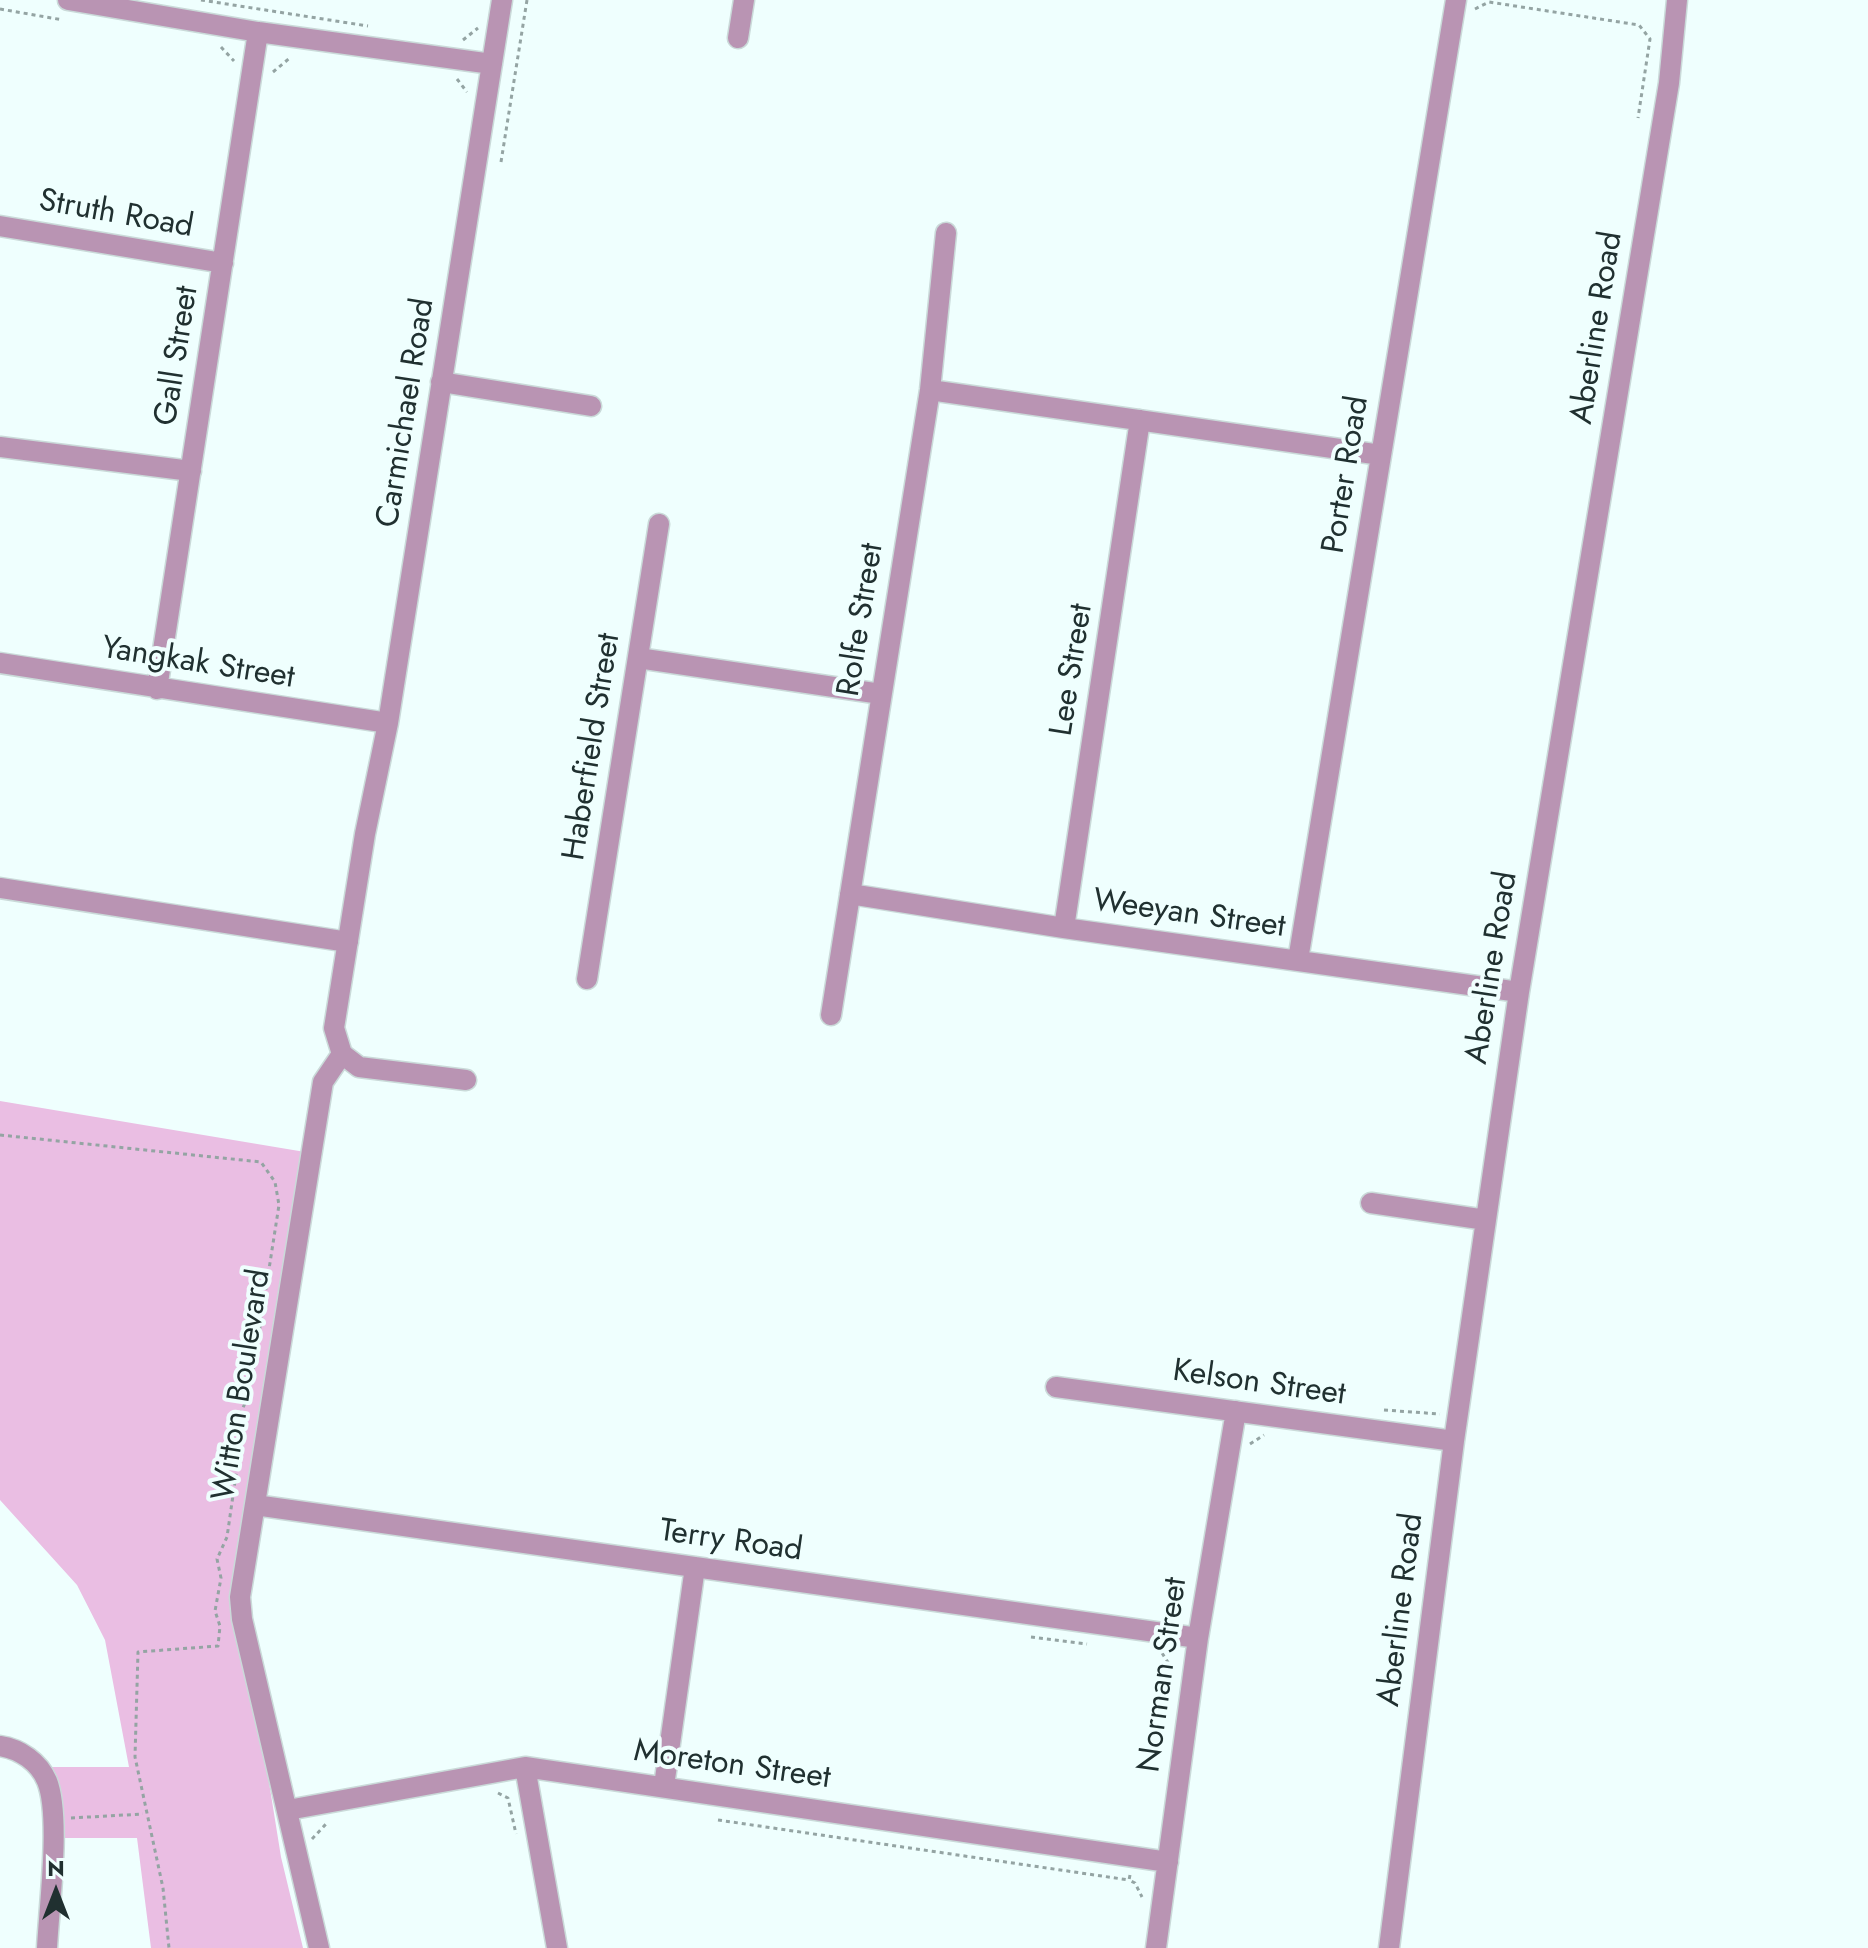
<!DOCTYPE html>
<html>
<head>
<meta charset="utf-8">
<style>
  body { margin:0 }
  #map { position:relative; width:1868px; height:1948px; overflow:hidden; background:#effffe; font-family:Jost,sans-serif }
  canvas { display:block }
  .north { position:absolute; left:16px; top:1852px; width:80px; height:80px; -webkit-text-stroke:6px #effffe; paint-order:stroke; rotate:0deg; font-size:22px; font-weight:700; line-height:32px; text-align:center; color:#203030 }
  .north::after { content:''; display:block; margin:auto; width:28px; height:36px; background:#203030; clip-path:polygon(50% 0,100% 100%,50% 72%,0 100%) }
</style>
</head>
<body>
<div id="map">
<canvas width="1868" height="1948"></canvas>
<div class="north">N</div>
</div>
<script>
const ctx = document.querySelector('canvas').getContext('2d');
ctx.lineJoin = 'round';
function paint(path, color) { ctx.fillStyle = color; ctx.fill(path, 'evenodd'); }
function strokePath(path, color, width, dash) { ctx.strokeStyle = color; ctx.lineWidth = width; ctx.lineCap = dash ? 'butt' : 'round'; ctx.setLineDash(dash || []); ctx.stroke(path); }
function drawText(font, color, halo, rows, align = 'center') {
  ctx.font = font + ' Jost,sans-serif'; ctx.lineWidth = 8; ctx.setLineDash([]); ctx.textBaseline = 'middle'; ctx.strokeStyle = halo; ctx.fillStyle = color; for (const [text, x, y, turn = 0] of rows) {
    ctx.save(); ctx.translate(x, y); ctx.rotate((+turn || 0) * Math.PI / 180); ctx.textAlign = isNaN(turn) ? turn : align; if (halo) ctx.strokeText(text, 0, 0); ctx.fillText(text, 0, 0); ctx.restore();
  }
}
paint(new Path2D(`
  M0,1101L311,1153L241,1608L281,1857L303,1948H151L137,1838H51L39,1767H129L105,1640L77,1585L0,1500Z`), '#eabee3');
const minor = new Path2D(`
  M68,0L258,32L492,64
  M738,38L744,0
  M0,226L223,263
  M441,382L591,406
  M930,390L1381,455
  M0,447L191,471
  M638,658L881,694
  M0,663L388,723
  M157,689L258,32
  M0,888L348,942
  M850,894L1064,928L1519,992
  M1064,928L1140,420
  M1298,960L1456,0
  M587,979L659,524
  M831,1015L930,390L946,233
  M342,1054L359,1067L466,1080
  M1371,1203L1486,1220
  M1056,1387L1454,1441
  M255,1505L1198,1638
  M0,1746C20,1749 39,1762 47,1781C61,1816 49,1907 47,1948
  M525,1767L557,1948
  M664,1786L695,1567
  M288,1810L525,1767L1168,1862
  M319,1948L242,1619L240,1597L323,1082L342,1054L334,1028L365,834L388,723L502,0
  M1156,1948L1198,1638L1236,1411
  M1389,1948L1454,1441L1519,992L1669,83L1677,0`);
strokePath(minor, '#cadad9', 23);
strokePath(new Path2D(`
  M201,0L368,26
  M0,9L63,20
  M1475,9L1489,2L1639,25L1650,39L1638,118
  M463,40L478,28
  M221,47L234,61
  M273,72L291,57
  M457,79L467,92
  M501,162L527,0
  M0,1135L261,1162L275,1182L279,1205L250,1391L240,1415L243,1426L227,1537L217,1559L221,1578L215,1611L220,1626L218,1646L138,1652L135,1757L163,1888L169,1948
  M1384,1410L1440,1414
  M1250,1444L1264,1435
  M1169,1613L1182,1605
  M1031,1637L1087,1644
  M1162,1653L1171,1667L1167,1714
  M498,1793L508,1798L516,1834
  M71,1818L143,1814
  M718,1820L1129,1880
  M312,1839L326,1824
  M1130,1875L1129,1880L1135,1883L1142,1897`), '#94a4a3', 3, [4, 4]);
strokePath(minor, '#b994b3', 20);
drawText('32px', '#203030', '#effffe', [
  ["Struth Road",116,215,10],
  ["Aberline Road",1598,328,-81],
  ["Gall Street",178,356,-81],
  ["Carmichael Road",407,413,-81],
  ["Porter Road",1347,475,-81],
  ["Rolfe Street",862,620,-81],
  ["Yangkak Street",198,664,9],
  ["Lee Street",1073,670,-81],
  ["Haberfield Street",593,747,-81],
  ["Weeyan Street",1189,915,8],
  ["Aberline Road",1493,968,-81],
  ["Kelson Street",1259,1384,8],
  ["Witton Boulevard",243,1385,-81],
  ["Terry Road",731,1542,8],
  ["Aberline Road",1402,1610,-83],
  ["Norman Street",1164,1675,-82],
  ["Moreton Street",732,1766,8]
]);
</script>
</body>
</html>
